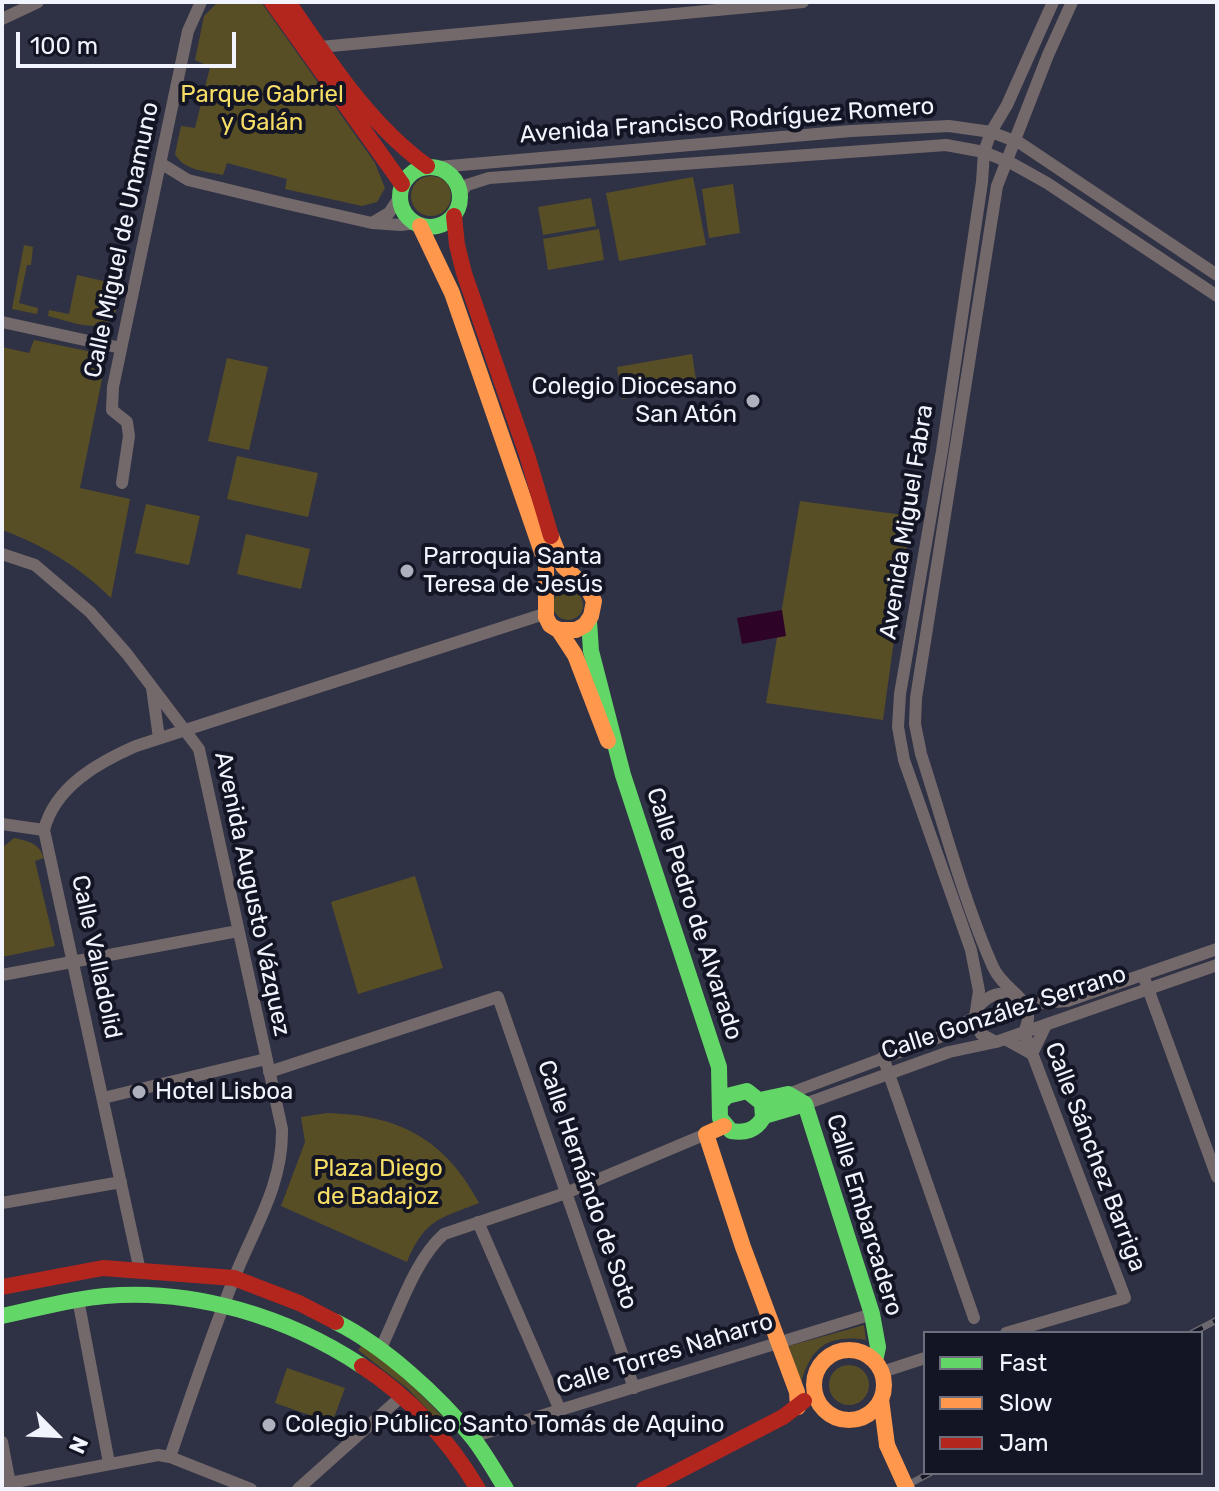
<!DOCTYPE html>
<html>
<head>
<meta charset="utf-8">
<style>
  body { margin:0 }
  #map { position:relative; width:1219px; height:1491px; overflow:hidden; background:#2f3145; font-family:Rubik,sans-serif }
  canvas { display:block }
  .frame { position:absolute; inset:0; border:4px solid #f2f4fd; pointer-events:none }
  .legend { position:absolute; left:923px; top:1331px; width:280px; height:144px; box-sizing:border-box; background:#131525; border:2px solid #6c6e7b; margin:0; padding:10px 14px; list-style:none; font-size:24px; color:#f2f4fd }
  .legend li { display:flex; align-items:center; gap:16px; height:40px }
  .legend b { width:40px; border:2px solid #6c6e7b }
  .north { position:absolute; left:16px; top:1395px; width:80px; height:80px; -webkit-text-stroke:6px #131525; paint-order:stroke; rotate:114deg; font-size:22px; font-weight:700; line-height:32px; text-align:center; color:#f2f4fd }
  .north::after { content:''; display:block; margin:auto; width:28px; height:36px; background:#f2f4fd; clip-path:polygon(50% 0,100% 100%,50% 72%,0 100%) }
  .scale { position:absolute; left:16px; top:32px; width:220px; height:36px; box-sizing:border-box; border:4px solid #f2f4fd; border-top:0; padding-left:10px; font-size:24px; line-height:28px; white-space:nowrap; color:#f2f4fd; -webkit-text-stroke:6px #131525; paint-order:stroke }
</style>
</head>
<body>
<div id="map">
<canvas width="1219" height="1491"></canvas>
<div class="frame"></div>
<ul class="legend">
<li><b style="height:10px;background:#63d668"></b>Fast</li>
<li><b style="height:10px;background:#ff974d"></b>Slow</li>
<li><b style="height:10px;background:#b3261e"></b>Jam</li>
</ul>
<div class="north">N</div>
<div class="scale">100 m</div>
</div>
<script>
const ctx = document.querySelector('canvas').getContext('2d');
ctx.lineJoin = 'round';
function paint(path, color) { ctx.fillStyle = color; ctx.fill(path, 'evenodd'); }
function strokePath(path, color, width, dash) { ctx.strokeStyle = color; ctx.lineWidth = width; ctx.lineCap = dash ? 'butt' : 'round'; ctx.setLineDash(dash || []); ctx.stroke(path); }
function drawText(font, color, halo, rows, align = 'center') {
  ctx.font = font + ' Rubik,sans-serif'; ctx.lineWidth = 8; ctx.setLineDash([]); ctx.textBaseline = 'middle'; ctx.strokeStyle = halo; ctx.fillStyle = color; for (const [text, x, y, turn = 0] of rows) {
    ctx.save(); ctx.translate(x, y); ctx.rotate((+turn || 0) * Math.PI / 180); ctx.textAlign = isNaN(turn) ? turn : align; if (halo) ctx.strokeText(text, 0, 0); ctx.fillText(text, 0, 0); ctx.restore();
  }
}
paint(new Path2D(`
  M218,2H261L375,163L385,188L377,202L362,206L285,189L287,179L227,163L223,175C206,171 184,171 175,154L181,126L195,128L210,67L195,60L204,16Z
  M411 196a20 20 0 1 1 40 0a20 20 0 1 1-40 0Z
  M693,177L706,245L619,261L606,193Z
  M733,184L740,233L709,238L702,189Z
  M591,198L596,226L543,235L538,207Z
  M599,229L604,260L548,270L543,239Z
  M24,245L33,247L31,265H27L19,303L38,308L37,314L12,309Z
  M77,275L121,285C119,295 118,307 114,316C103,336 66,320 48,316L49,310L69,314Z
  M34,340L97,353L102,359L104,369L80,488L130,499L111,598C81,568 42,544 2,530V347L29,353Z
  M692,354L697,386L622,399L617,367Z
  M227,358L268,367L249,450L208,441Z
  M237,456L318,473L308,517L227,499Z
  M800,501L911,516L883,720L766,703Z
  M146,504L200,516L189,565L135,553Z
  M246,534L310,549L301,589L237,574Z
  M553 605a15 15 0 1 1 30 0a15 15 0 1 1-30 0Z
  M14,838C28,841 39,843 44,858L35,861L55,946L2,957V848Z
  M415,876L443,968L358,994L331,902Z
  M327,1113C399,1115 445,1139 479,1203C439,1219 425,1219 407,1262L281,1206L305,1142L301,1117Z
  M864,1325L866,1340C828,1334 811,1347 801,1383L789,1346Z
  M362,1345C395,1368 424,1396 451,1426L447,1430L408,1389L358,1350Z
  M829 1385a20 20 0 1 1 40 0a20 20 0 1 1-40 0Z
  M287,1368L345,1388L332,1423L275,1403Z`), '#584e25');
paint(new Path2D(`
  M782,610L786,636L742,644L737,618Z`), '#2d0427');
strokePath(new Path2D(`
  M2,19L38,2
  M320,47L803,2
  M162,164L188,180L279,202L372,223L401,225L415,223
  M438,167L851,131L949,126L991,132L1020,143L1217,275
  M461,193L467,185L489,178L946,145L984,152L1013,164L1047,183L1217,296
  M372,223L389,213L399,198
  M2,322L121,348
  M122,483L129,436L127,422L112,410L113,387L188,31L201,2
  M2,554L35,565L90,612L127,654L199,749L282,1129C283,1187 253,1229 233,1281C210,1339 190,1398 170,1457
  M152,688L159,738
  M2,824L44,830
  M2,975L238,931
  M1143,975L1217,1177
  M1027,1004L1067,1001L1217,949
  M978,1007C989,994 999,992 1014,995
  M1005,1039L1032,1054L1046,1025
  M996,1042L981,1034L975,1017L979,991L971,950L904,760L898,727L900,694L942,451L982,182L984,152L991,132L1007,105L1053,2
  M883,1057L974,1318
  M269,1072L498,997L634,1388
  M788,1094L945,1035L975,1017
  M103,1098L266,1059
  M805,1104L949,1052L996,1042L1217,965
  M2,1203L121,1182
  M478,1222L560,1410
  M140,1271L44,830C55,787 97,763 136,746L544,614
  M78,1299L109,1463
  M1006,1333L1125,1298L1024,1032C1040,998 1006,995 993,967C963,899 944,825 921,754L915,724L916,698L997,186L1048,55L1072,2
  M381,1348C398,1313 415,1259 444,1234L566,1193L706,1134
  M882,1372L925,1358
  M472,1437L872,1314
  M2,1442L11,1489
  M10,1483L158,1455L170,1457L251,1489
  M298,1489L402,1396`), '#74696a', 12);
strokePath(new Path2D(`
  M400 197a30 30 0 1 1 60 0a30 30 0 1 1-60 0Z
  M589,621L591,651L623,775L719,1067L720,1118L731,1131C745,1133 755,1131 763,1118L762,1103L747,1091L727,1096L720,1103
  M760,1100L788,1094L805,1104L872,1314L878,1347L875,1361
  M764,1116L805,1104
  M2,1316C36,1309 70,1299 105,1296C194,1288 288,1317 362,1366
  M336,1322C384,1346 438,1395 472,1437C485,1453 495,1472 506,1489`), '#63d668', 16);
strokePath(new Path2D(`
  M420,226L452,293L546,564V617L550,625L558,630H576L585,625L591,616L594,601L588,589L563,566L551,536
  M558,629L575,655L608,741
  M724,1126L706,1134L743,1247L797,1392L798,1407
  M814 1385a35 35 0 1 1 70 0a35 35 0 1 1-70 0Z
  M881,1399L887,1445`), '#ff974d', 16);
strokePath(new Path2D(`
  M272,2L402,184
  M288,2C329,61 368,123 427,166
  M454,216L457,245L464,273L527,455L551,536
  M2,1287L103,1268L234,1278L299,1303L336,1322
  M362,1366C411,1398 448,1439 478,1489
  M644,1489L783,1417L804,1401`), '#b3261e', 16);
const rail = new Path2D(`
  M1192,1333L1217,1320
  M900,1489L930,1473`);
strokePath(rail, '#6b6870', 7);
strokePath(rail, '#131525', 4, [12]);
strokePath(new Path2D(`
  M887,1445L907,1489`), '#ff974d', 16);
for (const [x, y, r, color] of [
  [753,401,8,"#aeb0bd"],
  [407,571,8,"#aeb0bd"],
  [139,1092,8,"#aeb0bd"],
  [269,1425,8,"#aeb0bd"]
]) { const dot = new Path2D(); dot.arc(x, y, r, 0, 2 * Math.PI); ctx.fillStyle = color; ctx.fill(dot); strokePath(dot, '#131525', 3); }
drawText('24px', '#f5dd66', '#131525', [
  ["Parque Gabriel",262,95],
  ["y Galán",262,123],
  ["Plaza Diego",378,1169],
  ["de Badajoz",378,1197]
]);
drawText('24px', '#f2f4fd', '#131525', [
  ["Avenida Francisco Rodríguez Romero",727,121,-4],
  ["Calle Miguel de Unamuno",122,240,-78],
  ["Avenida Miguel Fabra",907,522,-81],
  ["Avenida Augusto Vázquez",252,894,78],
  ["Calle Pedro de Alvarado",694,914,72],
  ["Calle Valladolid",96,957,78],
  ["Calle González Serrano",1004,1013,-18],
  ["Calle Sánchez Barriga",1095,1157,69],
  ["Calle Hernándo de Soto",587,1185,71],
  ["Calle Embarcadero",864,1215,73],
  ["Calle Torres Naharro",665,1354,-17]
]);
drawText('24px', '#f2f4fd', '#131525', [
  ["Colegio Diocesano",737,387,"right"],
  ["San Atón",737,415,"right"],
  ["Parroquia Santa",423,557],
  ["Teresa de Jesús",423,585],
  ["Hotel Lisboa",155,1092],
  ["Colegio Público Santo Tomás de Aquino",285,1425]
], 'left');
</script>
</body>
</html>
